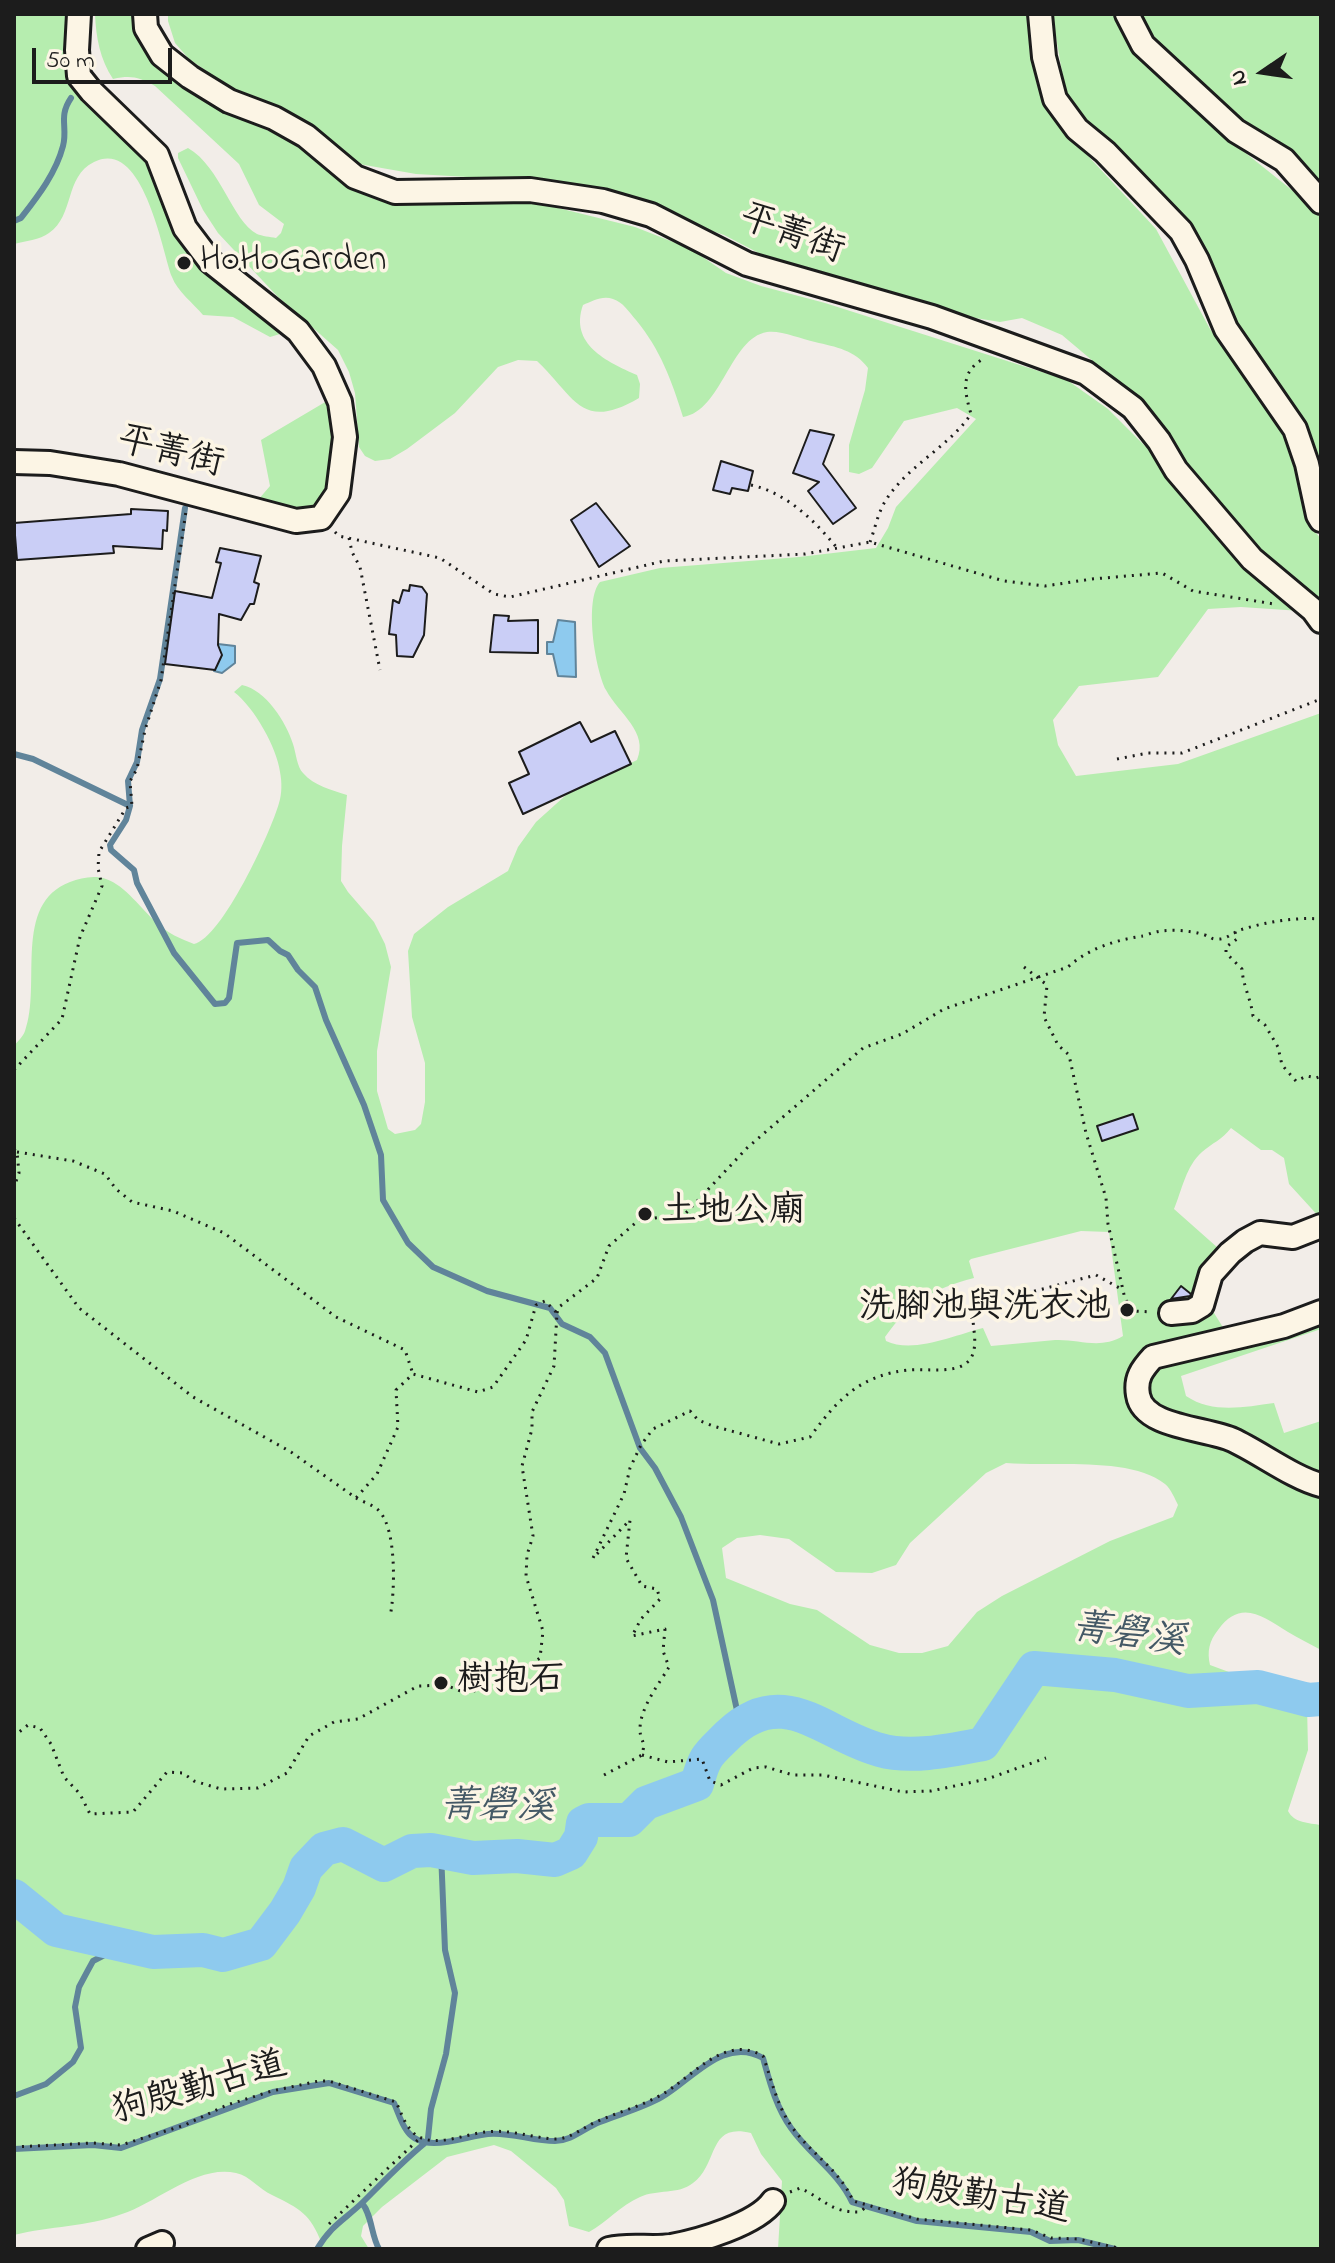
<!DOCTYPE html>
<html>
<head>
<meta charset="utf-8">
<style>
  body { margin:0 }
  #map { position:relative; width:1335px; height:2263px; overflow:hidden; background:#f2ede8; font-family:"Indie Flower",sans-serif }
  canvas { display:block }
  .frame { position:absolute; inset:0; border:16px solid #1c1c1c; pointer-events:none }
  .north { position:absolute; left:1223px; top:32px; width:80px; height:80px; -webkit-text-stroke:6px #fcf5e5; paint-order:stroke; rotate:257deg; font-size:22px; font-weight:700; line-height:32px; text-align:center; color:#1c1c1c }
  .north::after { content:''; display:block; margin:auto; width:28px; height:36px; background:#1c1c1c; clip-path:polygon(50% 0,100% 100%,50% 72%,0 100%) }
  .scale { position:absolute; left:32px; top:48px; width:140px; height:36px; box-sizing:border-box; border:4px solid #1c1c1c; border-top:0; padding-left:10px; font-size:24px; line-height:28px; white-space:nowrap; color:#1c1c1c; -webkit-text-stroke:6px #fcf5e5; paint-order:stroke }
</style>
</head>
<body>
<div id="map">
<canvas width="1335" height="2263"></canvas>
<div class="frame"></div>
<div class="north">N</div>
<div class="scale">50 m</div>
</div>
<script>
const ctx = document.querySelector('canvas').getContext('2d');
ctx.lineJoin = 'round';
function paint(path, color) { ctx.fillStyle = color; ctx.fill(path, 'evenodd'); }
function strokePath(path, color, width, dash) { ctx.strokeStyle = color; ctx.lineWidth = width; ctx.lineCap = dash ? 'butt' : 'round'; ctx.setLineDash(dash || []); ctx.stroke(path); }
function drawText(font, color, halo, rows, align = 'center') {
  ctx.font = font + ' "Indie Flower","LXGW WenKai TC",sans-serif'; ctx.lineWidth = 7; ctx.setLineDash([]); ctx.textBaseline = 'middle'; ctx.strokeStyle = halo; ctx.fillStyle = color; for (const [text, x, y, turn = 0] of rows) {
    ctx.save(); ctx.translate(x, y); ctx.rotate((+turn || 0) * Math.PI / 180); ctx.textAlign = isNaN(turn) ? turn : align; if (halo) ctx.strokeText(text, 0, 0); ctx.fillText(text, 0, 0); ctx.restore();
  }
}
paint(new Path2D(`
  M14,14H73L72,69L144,148L183,230L283,328L280,334L270,337L233,317L203,315C194,304 177,291 172,277C162,250 143,137 94,162C64,177 75,215 49,233C40,240 25,241 14,244Z
  M95,14H138L213,103L289,141L385,198L414,204L439,203L456,199L538,203L635,227L691,249L726,273L761,286L825,303L1067,380L1108,409L1160,461L1214,534L1260,579L1301,611L1241,607L1208,609L1158,677L1079,686L1053,720L1058,745L1076,776L1178,764L1321,713V1219L1289,1184L1284,1158L1272,1150H1261L1231,1128C1222,1140 1212,1143 1202,1152C1186,1166 1182,1190 1174,1209L1218,1248L1202,1263L1199,1289L1224,1329L1321,1307V1329L1181,1376L1186,1396C1213,1414 1244,1407 1274,1403L1284,1433L1321,1421V1650C1310,1644 1298,1638 1288,1632C1263,1617 1241,1598 1218,1630C1209,1641 1207,1652 1210,1665L1237,1675L1265,1676L1292,1687L1307,1705L1308,1750L1288,1811C1294,1823 1309,1823 1321,1825V2249H778L782,2181L761,2154L751,2133C707,2122 719,2164 693,2183C678,2195 657,2189 640,2197C621,2205 607,2222 589,2232L569,2226L564,2200L556,2188L511,2151L494,2145L447,2157L382,2207L363,2226L361,2236L369,2249H320L322,2244C310,2213 300,2209 272,2195C259,2189 250,2176 236,2173C198,2164 156,2203 122,2214C87,2227 50,2226 14,2235V1046C17,1042 23,1037 25,1031C42,985 12,904 70,882C81,878 94,875 106,879C126,886 141,909 157,923C167,933 181,939 194,944C222,938 271,832 279,803C282,794 282,782 280,772C277,748 254,707 234,692L242,685C266,690 286,722 293,744C296,753 297,767 303,773C314,786 332,790 347,795L342,846L341,881L348,892L374,922L385,944L391,967L377,1051V1091L388,1129L395,1134L415,1130L421,1124L425,1102V1063L412,1017L408,951L414,934L448,907L508,871L518,847L536,822L566,795L637,760C649,732 619,714 606,690C595,669 584,600 600,582L660,568L799,557L876,548L888,528L896,507L976,419L957,408L904,421L872,468L859,474L849,472V445L865,390L868,368C855,350 836,347 815,342C801,339 781,330 767,332C730,338 722,411 683,417C672,381 660,349 636,320C629,312 623,302 613,299C603,295 592,301 583,305C569,344 607,362 637,375L640,384L639,398C581,432 575,397 537,361L518,360L498,367L455,413L407,449L390,459L375,461L365,456L359,447L355,393L349,372L338,350L277,296L218,233L203,210L178,158V153L188,148C221,167 232,221 257,234C262,236 270,237 276,238L281,233L284,224L259,205L239,164L155,86C139,77 131,75 113,79C100,59 96,38 95,14ZM1081,1231L1109,1232L1123,1336C1099,1350 1080,1339 1055,1340C1034,1342 1013,1344 991,1346L983,1328C955,1335 913,1354 886,1341L885,1337C910,1302 932,1289 974,1278L969,1261L971,1259ZM1006,1463C1050,1467 1130,1456 1165,1484C1171,1489 1175,1499 1178,1505L1173,1517L1110,1541L1002,1596L977,1612L948,1646L922,1653H899L870,1645L817,1610L790,1604L726,1578L722,1548L737,1538L760,1535L789,1539L836,1572L872,1573L896,1565L910,1543L986,1473Z
  M168,14H1028L1036,81L1050,115L1156,229L1210,329L1278,421L1293,460L1308,523L1321,539V610L1255,549L1187,471L1170,443L1132,394L1062,335L1022,318L1000,322L957,315L778,263L724,235L597,192L554,182L416,174L359,164L322,135L224,83L189,59L175,43L168,21Z
  M1052,14H1116L1136,56L1217,130L1293,191L1321,218V472L1297,411L1236,329L1197,235L1171,203L1085,119L1066,95Z
  M1139,14H1321V186L1284,147L1244,122L1195,80L1149,31Z
  M332,398L336,468L322,503C300,512 281,506 258,500L270,486L261,440Z`), '#b6edaf');
const water = new Path2D(`
  M558,620L575,622L576,677L558,676L553,654H547V642H553Z
  M218,644L235,646V663L222,673L214,671Z`);
paint(water, '#8ecaee');
strokePath(water, '#60849a', 2);
strokePath(new Path2D(`
  M14,221L21,218C38,196 56,173 63,146C68,127 58,117 71,98
  M185,508L160,679L142,730L137,762L128,781L130,806L126,820L110,845L111,850L134,870L137,883L174,953L215,1004L225,1003L229,998L237,943L268,940L280,951L288,955L298,970L315,987L326,1020L364,1105L381,1155L383,1200L408,1243L433,1267L487,1291L550,1308L562,1324L590,1337L605,1353L640,1448L655,1468L681,1517L713,1600L740,1724
  M14,754L33,759L130,806
  M14,2096L46,2084L73,2062L81,2048L75,2007L79,1987L87,1972L93,1961L116,1949L129,1945
  M428,2138L431,2109L446,2054L455,1993L445,1950L441,1852
  M14,2149L93,2145L121,2148L273,2092L329,2083L394,2103C398,2112 401,2123 407,2131C424,2155 465,2136 488,2134C511,2132 532,2141 555,2141C572,2141 584,2128 600,2122C620,2114 643,2108 662,2097C693,2079 724,2036 763,2058C770,2083 776,2107 791,2128C810,2155 838,2172 852,2202L917,2221L1031,2232L1050,2241L1078,2240L1115,2249
  M362,2203C372,2215 371,2235 379,2249
  M317,2249C333,2223 345,2220 365,2200C385,2180 403,2161 425,2143`), '#60849a', 6);
strokePath(new Path2D(`
  M14,1896L56,1930L153,1952L203,1950L223,1955L261,1944L285,1912L299,1888L306,1868L324,1849L343,1844L384,1865L412,1851L431,1850L473,1858L517,1856L555,1860L571,1853L581,1837L583,1823L589,1820H629L646,1803L697,1784C705,1754 708,1755 729,1734C784,1682 824,1735 880,1750C911,1759 952,1750 983,1744L1034,1668L1115,1675L1188,1691L1258,1687L1308,1700L1321,1699`), '#8ecaee', 34);
const building = new Path2D(`
  M810,430L834,435L823,464L856,508L833,524L808,491L819,482L793,473Z
  M721,461L753,471L748,491L732,488L730,494L713,490Z
  M596,503L630,546L599,567L571,520Z
  M131,509L168,511L167,531L163,530L162,549L113,546L114,553L17,560L14,523L131,514Z
  M220,548L261,556L254,582L259,584L254,604H250L241,620L219,614L218,645L222,655L215,670L165,664L175,591L212,598L221,563L216,562Z
  M410,585L422,587L427,594L424,635L413,657L397,656L396,635L389,634L393,600L399,603L403,590L409,591Z
  M494,615L509,616L508,621L538,620V653L490,652Z
  M580,722L591,742L615,731L631,764L523,814L509,783L529,774L519,752Z
  M1133,1114L1138,1129L1102,1141L1097,1126Z
  M1181,1286L1191,1294L1190,1296L1171,1299Z`);
paint(building, '#cacef6');
strokePath(building, '#1c1c1c', 2);
const minor = new Path2D(`
  M145,14L146,28L162,55L190,77L229,101L274,118L306,136L355,177L395,192L530,190L603,201L651,215L747,264L932,317L1086,373L1133,408L1159,441L1176,470L1252,559L1313,610L1321,621
  M1040,14L1044,57L1055,99L1077,129L1105,152L1181,231L1197,260L1226,329L1295,429L1307,464L1318,515L1321,520
  M1127,14L1143,45L1236,131L1284,160L1321,202
  M14,462L50,463L119,474L296,521L321,518L338,493L345,437L340,402L324,366L298,331L210,261L185,228L157,155L91,91L79,76L77,50L79,14
  M1321,1312L1284,1326L1153,1357C1142,1369 1135,1378 1138,1395C1143,1428 1207,1428 1233,1440C1259,1452 1295,1479 1321,1485
  M1171,1313L1192,1311L1202,1305L1211,1274L1230,1253L1245,1241L1260,1233L1293,1237L1321,1226
  M148,2249L162,2243
  M609,2249C629,2244 651,2249 671,2246C699,2241 757,2224 773,2201`);
strokePath(minor, '#1c1c1c', 28);
strokePath(new Path2D(`
  M751,485C787,493 815,521 837,548
  M335,532L339,536L440,558L494,594L510,597L664,561L805,554L870,542L1004,581L1045,586L1092,579L1162,573L1193,591L1274,604
  M349,538L352,552L360,567L380,670
  M870,542C875,529 878,512 886,500C908,465 949,447 971,414C964,390 960,371 985,358
  M1117,759L1148,753H1182L1321,699
  M1235,932L1237,939L1226,947V953L1242,969C1243,986 1251,999 1253,1016L1265,1025L1278,1047L1282,1065L1296,1081L1307,1076L1316,1078L1321,1076
  M1149,934C1164,928 1190,930 1205,935C1212,937 1210,939 1217,939C1226,940 1232,933 1240,930C1266,922 1294,917 1321,919
  M1024,967L1047,985L1044,1017L1058,1045L1069,1055L1086,1133L1106,1198L1108,1224L1125,1299L1134,1311L1152,1312
  M14,1070L62,1019L80,937L102,886L98,868L99,852L126,808L132,806L130,781L137,769L145,730L161,680L186,511
  M14,1149L17,1152L19,1173L14,1187
  M17,1152L73,1161L105,1174L116,1189L132,1202L173,1211L224,1233L336,1317L405,1350L413,1374
  M14,1218L79,1308L193,1397L291,1452L356,1498L377,1474L398,1427L396,1390L413,1374L478,1392L493,1387L526,1340L536,1305L545,1301L557,1313L554,1366L532,1412V1429L522,1466L533,1536L527,1555L526,1576L543,1631L540,1658L512,1676L482,1689L466,1693L445,1685L418,1686L358,1719L334,1722L309,1736L287,1773L258,1788L221,1789L194,1781L183,1773L167,1772L133,1812L90,1814L80,1794L64,1777L51,1744L40,1728L28,1725L14,1736
  M557,1313L559,1307L597,1278L609,1246L639,1220L685,1214L747,1148L863,1048L902,1034L944,1009L1068,967C1089,948 1116,940 1143,936
  M356,1498C363,1502 374,1505 379,1511C397,1529 395,1593 390,1617
  M642,1755L668,1762L702,1759L710,1781L721,1785L753,1768L766,1767L793,1775H823L903,1792L931,1791L987,1779L1046,1758
  M604,1775L642,1755C646,1740 641,1743 640,1731C639,1709 659,1684 669,1667L663,1651L665,1629L632,1636L641,1619L660,1599L657,1589L642,1586L626,1558L630,1520L593,1558L624,1494L630,1468L641,1445L653,1429L690,1411L698,1420L713,1426L779,1444L810,1437C838,1399 860,1375 909,1370C926,1368 963,1376 972,1356C979,1340 970,1323 974,1307L1096,1275L1123,1290
  M14,2147L93,2143L121,2145L185,2125L227,2105L272,2091L319,2081H329L396,2102C400,2110 404,2122 410,2129C427,2152 463,2134 486,2132C509,2129 530,2137 553,2139C570,2140 583,2127 598,2121C619,2112 641,2106 661,2095C692,2078 724,2033 763,2056C772,2081 777,2106 792,2127C811,2154 840,2170 853,2201L917,2219L1031,2230L1051,2238L1078,2239L1123,2249
  M790,2192L800,2188C824,2199 831,2213 860,2212L867,2206
  M329,2224L421,2137`), '#1c1c1c', 3, [2, 6]);
strokePath(minor, '#fcf5e5', 22);
for (const [x, y, r, color] of [
  [184,263,8,"#1c1c1c"],
  [645,1214,8,"#1c1c1c"],
  [1127,1310,8,"#1c1c1c"],
  [441,1683,8,"#1c1c1c"]
]) { const dot = new Path2D(); dot.arc(x, y, r, 0, 2 * Math.PI); ctx.fillStyle = color; ctx.fill(dot); strokePath(dot, '#fcf5e5', 3); }
drawText('36px', '#1c1c1c', '#fcf5e5', [
  ["平菁街",791,237,20],
  ["平菁街",170,455,14],
  ["狗殷勤古道",200,2091,-16],
  ["狗殷勤古道",980,2200,9]
]);
drawText('36px', '#1c1c1c', '#fcf5e5', [
  ["HoHoGarden",200,263],
  ["土地公廟",661,1214],
  ["洗腳池與洗衣池",1111,1310,"right"],
  ["樹抱石",457,1683]
], 'left');
drawText('italic 38px', '#445966', '#fcf5e5', [
  ["菁礐溪",1128,1638,8],
  ["菁礐溪",497,1810,1]
]);
</script>
</body>
</html>
